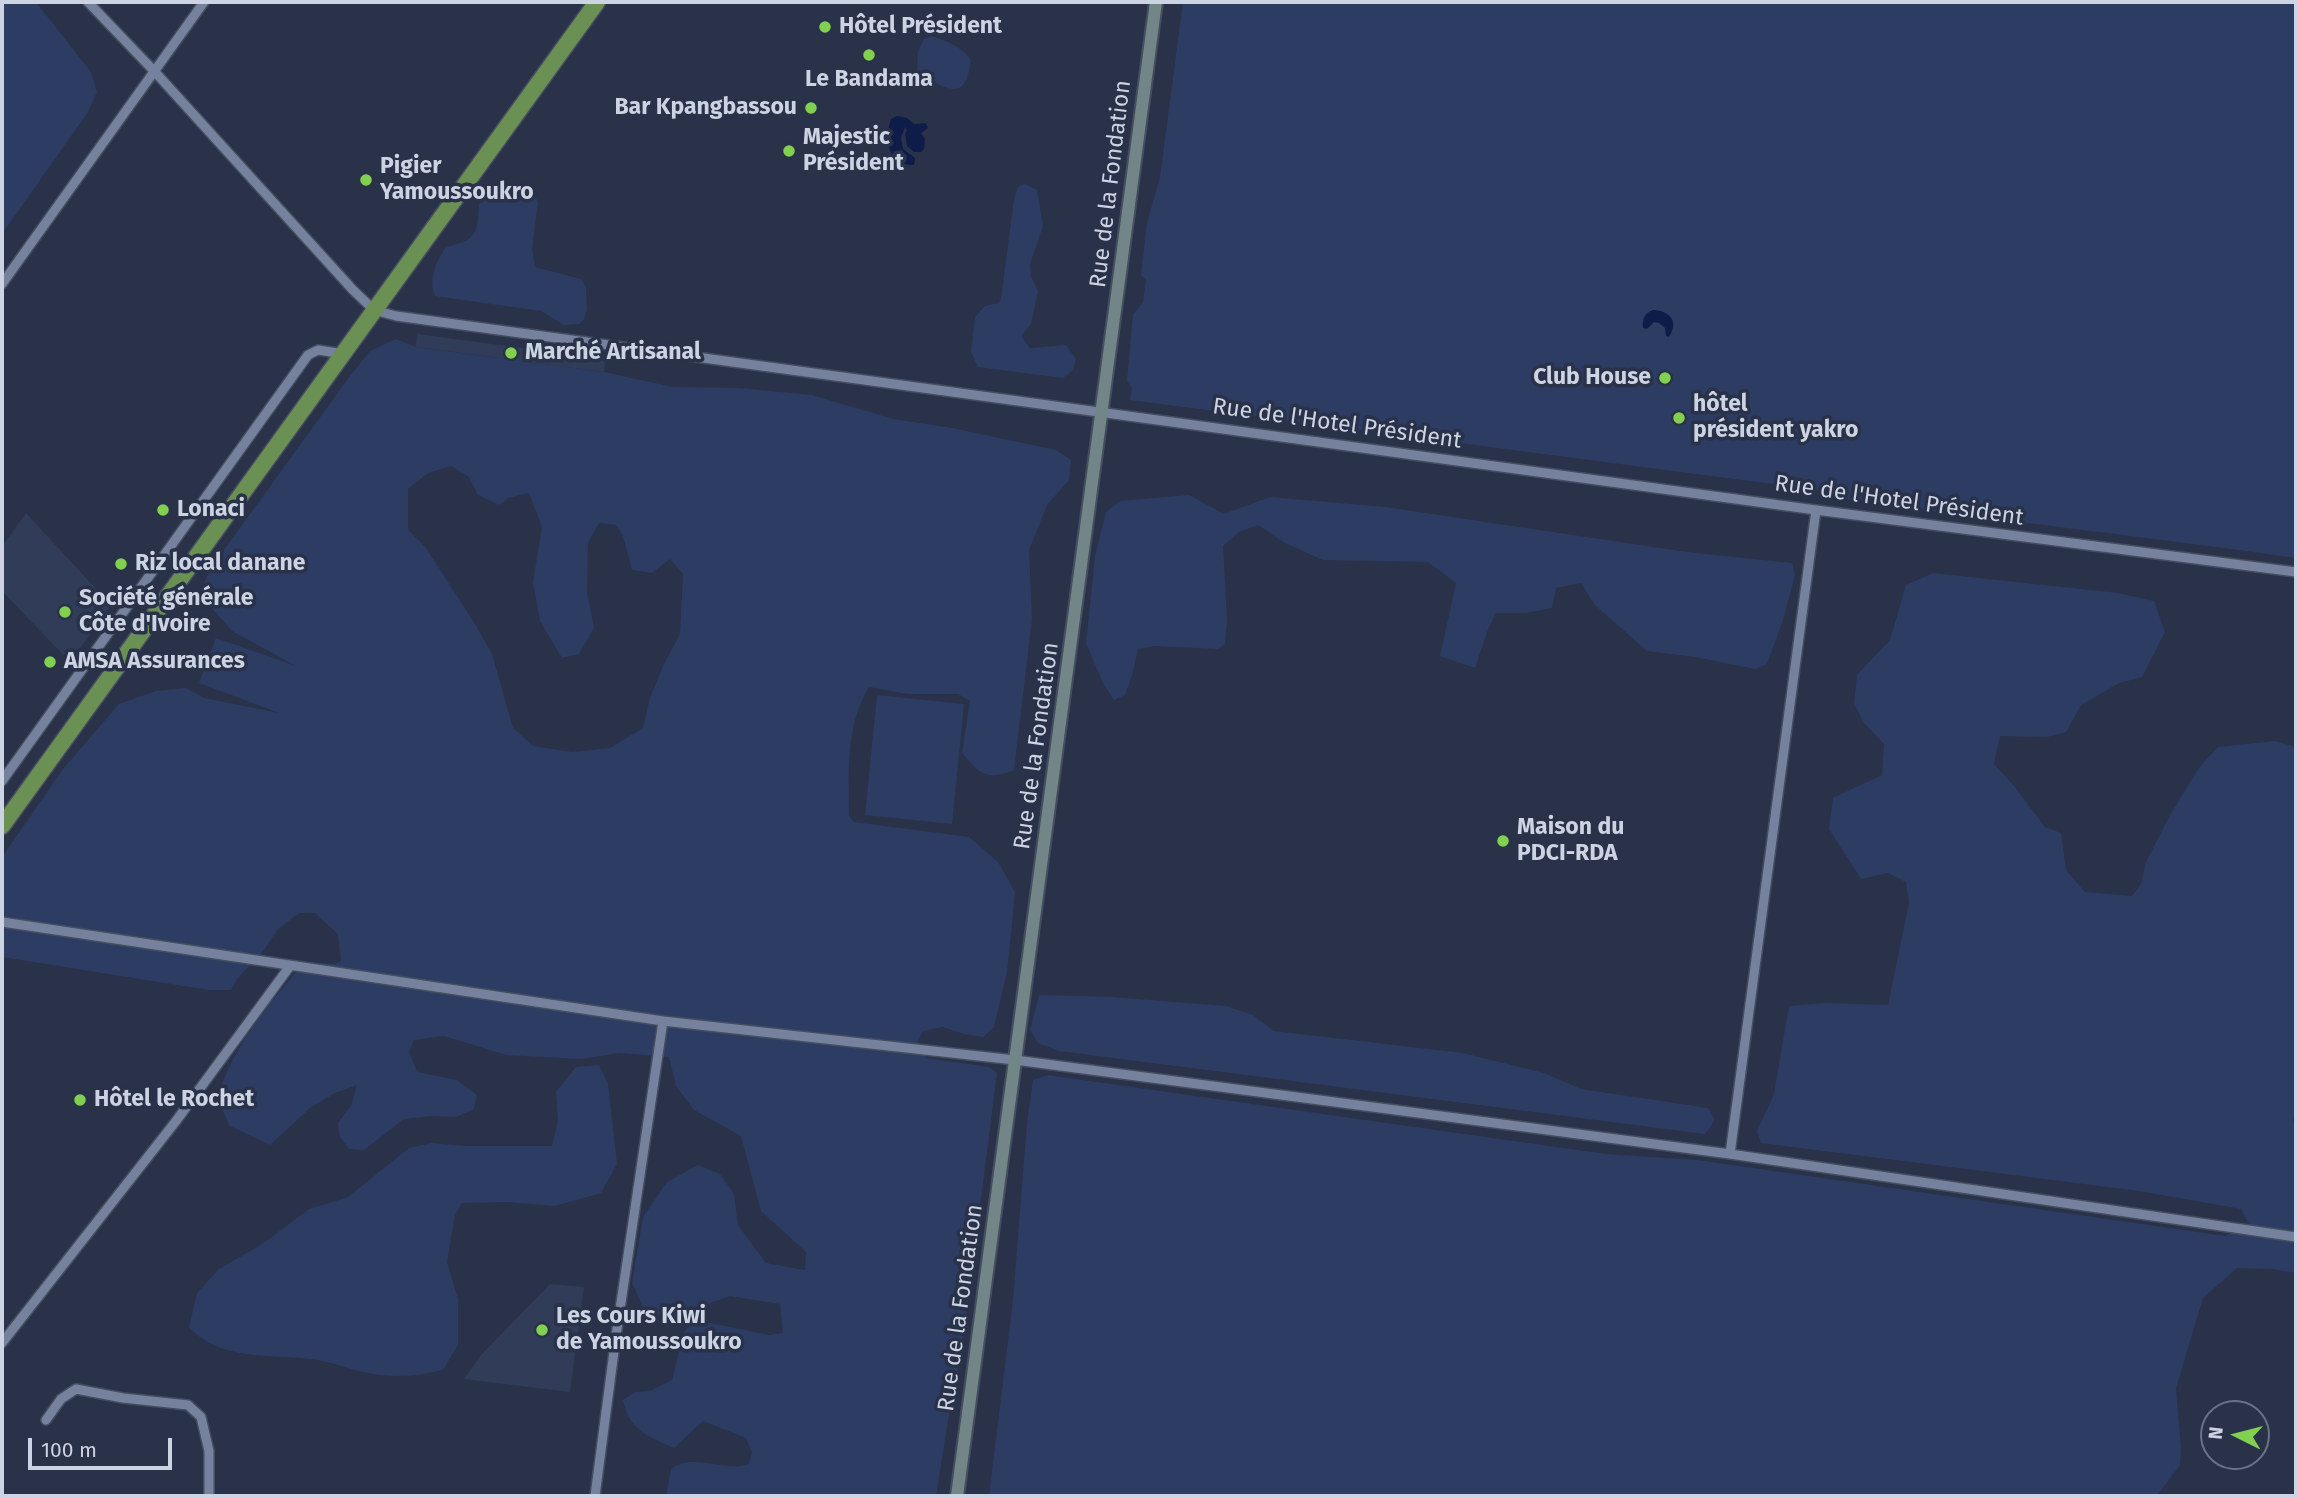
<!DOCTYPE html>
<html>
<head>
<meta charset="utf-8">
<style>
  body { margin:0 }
  #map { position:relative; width:2298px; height:1498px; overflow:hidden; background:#293249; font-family:"Fira Sans",sans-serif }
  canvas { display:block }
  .frame { position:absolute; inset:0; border:4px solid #ccd3e2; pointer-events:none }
  .north { position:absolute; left:2200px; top:1400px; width:70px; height:70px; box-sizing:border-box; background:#293249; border:2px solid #6a7286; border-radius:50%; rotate:276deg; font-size:19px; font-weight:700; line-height:28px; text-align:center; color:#ccd3e2 }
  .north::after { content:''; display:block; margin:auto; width:24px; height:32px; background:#82d04f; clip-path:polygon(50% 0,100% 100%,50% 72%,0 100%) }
  .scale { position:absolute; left:28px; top:1438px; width:144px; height:32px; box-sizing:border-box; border:4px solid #ccd3e2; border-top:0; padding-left:9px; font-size:21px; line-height:24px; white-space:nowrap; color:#ccd3e2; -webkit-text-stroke:5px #293249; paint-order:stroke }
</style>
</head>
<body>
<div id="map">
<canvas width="2298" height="1498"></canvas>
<div class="frame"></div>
<div class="north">N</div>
<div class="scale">100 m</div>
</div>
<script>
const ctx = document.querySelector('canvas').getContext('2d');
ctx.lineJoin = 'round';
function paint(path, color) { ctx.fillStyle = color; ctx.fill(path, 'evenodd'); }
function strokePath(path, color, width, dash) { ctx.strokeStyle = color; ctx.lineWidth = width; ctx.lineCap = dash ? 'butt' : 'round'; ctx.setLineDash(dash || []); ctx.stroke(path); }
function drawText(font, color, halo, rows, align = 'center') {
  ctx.font = font + ' "Fira Sans",sans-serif'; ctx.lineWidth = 7; ctx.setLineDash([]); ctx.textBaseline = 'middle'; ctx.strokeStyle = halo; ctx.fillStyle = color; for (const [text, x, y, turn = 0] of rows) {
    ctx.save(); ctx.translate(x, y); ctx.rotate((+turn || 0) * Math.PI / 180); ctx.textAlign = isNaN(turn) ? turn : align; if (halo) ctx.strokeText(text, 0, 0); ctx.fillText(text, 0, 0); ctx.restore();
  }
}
paint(new Path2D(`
  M417,334L605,359L604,372L416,347Z
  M26,513L111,605L70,662L2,591V546Z
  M550,1284L584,1287L570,1392L464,1379L481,1355Z`), '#303c58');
paint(new Path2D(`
  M2,2H36L91,72L97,92L88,112L2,234Z
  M1183,2H2296V558C2144,536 1990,520 1837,498L1834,492L1130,400L1132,388L1127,381L1133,315L1143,302L1146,280L1141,275L1147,223L1160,177Z
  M932,36C946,41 963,47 971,60C967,85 962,97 936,83C928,79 923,76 917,70L918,51L924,39Z
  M1025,184L1037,190L1043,226L1030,264L1031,277L1038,291L1031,324L1021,336L1030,348L1066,345L1076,359L1073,370L1063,378L978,367L971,352L975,317L985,306L998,303L1001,299L1014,199L1018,187Z
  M505,186C519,188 532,187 538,202L532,249L535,267L581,279L586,288L587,309L584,319L579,324L564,325L541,311L435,296C428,279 436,263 445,248C477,238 477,237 479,204L489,195Z
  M396,339L416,347L604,372L673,387L739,388L812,395L893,419L952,428L1056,450L1071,460L1069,480L1047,505L1029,550L1032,619L1014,770C986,781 980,774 962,753L970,701L958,694H908L869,687C845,727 849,771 849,816L854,822L969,837L998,862L1015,892L1007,972L994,1027L983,1037L964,1034L943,1027L923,1031L917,1043L926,1058L989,1067L997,1073L961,1356L951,1402L936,1496H666L671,1469C695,1452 724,1473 749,1464L752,1452L746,1438L703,1421L674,1448C649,1437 629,1430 623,1400L635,1392L650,1391L672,1380L684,1332L696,1320L769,1335L783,1333L780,1304L730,1296L691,1310L659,1315L643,1307L632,1283L643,1217L667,1182L698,1165L720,1174L734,1194L738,1225L766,1263L805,1270L806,1252L761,1211L741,1136L694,1110L676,1086L669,1057L620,1053L581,1059L506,1055L444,1036L414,1040L409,1052L417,1072L457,1080L477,1095L474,1109L456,1117L433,1116L404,1119L364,1150L349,1149L340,1137L338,1123L351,1106L357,1085L335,1093L310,1108L270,1145L230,1126L217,1099C232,1047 270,1002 305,962L334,964L341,962L338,934L315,913H299L278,929L264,950L237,979L231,990H209L2,957V857L63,769L119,704L156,691L186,688L204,698L279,713L199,683L216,638L296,666L232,631L211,607L203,585L211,568L347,380L370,351ZM451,466L469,477L478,495L499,505L508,498L529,493L542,527L533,582L540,621L562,658L579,654L594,628L587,592L588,543L599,523L616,525L623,536L632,570L652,573L670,559L683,574L680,634L664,664L650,698L643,728L610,748L572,752L533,746L513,728L492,654L475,624L426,548L408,530V489L428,473Z
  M1189,495L1224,514L1270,497L1385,507L1687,552L1792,563L1795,575L1783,620L1767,664L1755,669L1695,657L1647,651L1595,605L1581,583L1556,588L1552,608L1526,613H1496L1487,632L1475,668L1440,656L1456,583L1428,562L1323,560L1285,543L1258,525L1239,532L1223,546L1227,619L1225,644L1218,649L1155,646L1138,649L1132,676L1125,695L1114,700L1103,683L1086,643L1095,556L1106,512L1120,501Z
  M1933,573L2118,593L2154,601L2165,632L2142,677L2119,683L2081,705L2066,732L2047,737L2000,736L1994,764L2015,787L2045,827L2061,833L2066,870L2085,892L2132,896L2141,884L2146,862L2169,817L2198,769L2218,747L2275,741L2296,747V1112L2293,1120L2296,1128V1273L2273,1269L2237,1268L2203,1298L2176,1388L2181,1451L2180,1465L2157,1496H989L1013,1300L1027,1123L1033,1080L1047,1075L1606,1154L1697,1160L2225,1236L2249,1224L2241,1209L2139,1191L1761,1143L1757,1131L1774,1094L1789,1006L1825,1003L1888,1005L1909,903L1906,882L1888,873L1861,879L1829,829L1833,798L1882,775L1884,744L1864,723L1854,703L1857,675L1890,640L1906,585Z
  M877,695L964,704L952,824L865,815Z
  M1039,995L1112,997L1226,1006L1253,1015L1274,1031L1463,1053L1544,1073L1581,1089L1708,1108L1715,1120L1705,1134L1059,1051L1038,1043L1030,1030Z
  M599,1065L608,1084L617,1164L601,1193L555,1206L506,1202L462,1203L455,1215L447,1262L458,1299V1345L443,1370C416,1377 390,1378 363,1372C346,1368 328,1361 311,1359C270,1354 219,1361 189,1327L197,1293L219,1269L261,1245L309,1209L348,1197L409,1148L432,1143L464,1146H552L558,1121L556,1092L576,1067Z`), '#2d3c63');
paint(new Path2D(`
  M897,116L907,118L914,124L926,123L928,128L921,133L925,139L924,149L921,152H914L907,146L905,134L907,130L905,127L901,138L903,149L915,158L914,165C888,166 884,139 891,119Z
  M1653,310C1671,311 1679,322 1669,337L1666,336L1665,328L1659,323L1654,322L1647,329L1643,328C1642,318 1645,313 1653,310Z`), '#0e1c49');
const street = new Path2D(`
  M88,2L155,72L353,290L374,310L396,316L1816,510L2296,572
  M2,284L204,2
  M2,781L308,355L318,350L344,354
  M2,922L663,1021L1015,1060L1730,1154L2296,1237
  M1730,1154L1816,510
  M2,1343L176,1121L290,966
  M46,1420L61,1399L76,1389L123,1398L188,1405L201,1417L209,1451V1496
  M595,1496L616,1336L663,1021`);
const secondary = new Path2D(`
  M957,1496L1156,2`);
const highway = new Path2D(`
  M2,826L597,2`);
strokePath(street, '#454e60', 12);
strokePath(secondary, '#454e60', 16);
strokePath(highway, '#454e60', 19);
strokePath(street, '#76829d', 9);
strokePath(secondary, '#728687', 12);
strokePath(highway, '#6a9054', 16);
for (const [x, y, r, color] of [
  [825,27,7,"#82d04f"],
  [869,55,7,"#82d04f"],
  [811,108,7,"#82d04f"],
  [789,151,7,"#82d04f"],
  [366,180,7,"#82d04f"],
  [511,353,7,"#82d04f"],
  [1665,378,7,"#82d04f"],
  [1679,418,7,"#82d04f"],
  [163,510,7,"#82d04f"],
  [121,564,7,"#82d04f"],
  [65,612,7,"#82d04f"],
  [50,662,7,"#82d04f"],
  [1503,841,7,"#82d04f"],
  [80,1100,7,"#82d04f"],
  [542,1330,7,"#82d04f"]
]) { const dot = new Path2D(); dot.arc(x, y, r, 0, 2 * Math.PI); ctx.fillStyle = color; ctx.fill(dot); strokePath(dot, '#293249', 2.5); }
drawText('bold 23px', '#ccd3e2', '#293249', [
  ["Hôtel Président",839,27],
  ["Le Bandama",869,80,"center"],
  ["Bar Kpangbassou",797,108,"right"],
  ["Majestic",803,138],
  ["Président",803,164],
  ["Pigier",380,167],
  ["Yamoussoukro",380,193],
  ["Marché Artisanal",525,353],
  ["Club House",1651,378,"right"],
  ["hôtel",1693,405],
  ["président yakro",1693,431],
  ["Lonaci",177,510],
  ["Riz local danane",135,564],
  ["Société générale",79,599],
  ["Côte d'Ivoire",79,625],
  ["AMSA Assurances",64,662],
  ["Maison du",1517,828],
  ["PDCI-RDA",1517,854],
  ["Hôtel le Rochet",94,1100],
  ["Les Cours Kiwi",556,1317],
  ["de Yamoussoukro",556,1343]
], 'left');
drawText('23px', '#ccd3e2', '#293249', [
  ["Rue de la Fondation",1111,184,-83],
  ["Rue de l'Hotel Président",1337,424,8],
  ["Rue de l'Hotel Président",1899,501,8],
  ["Rue de la Fondation",1037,746,-82],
  ["Rue de la Fondation",961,1308,-82]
]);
</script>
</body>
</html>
